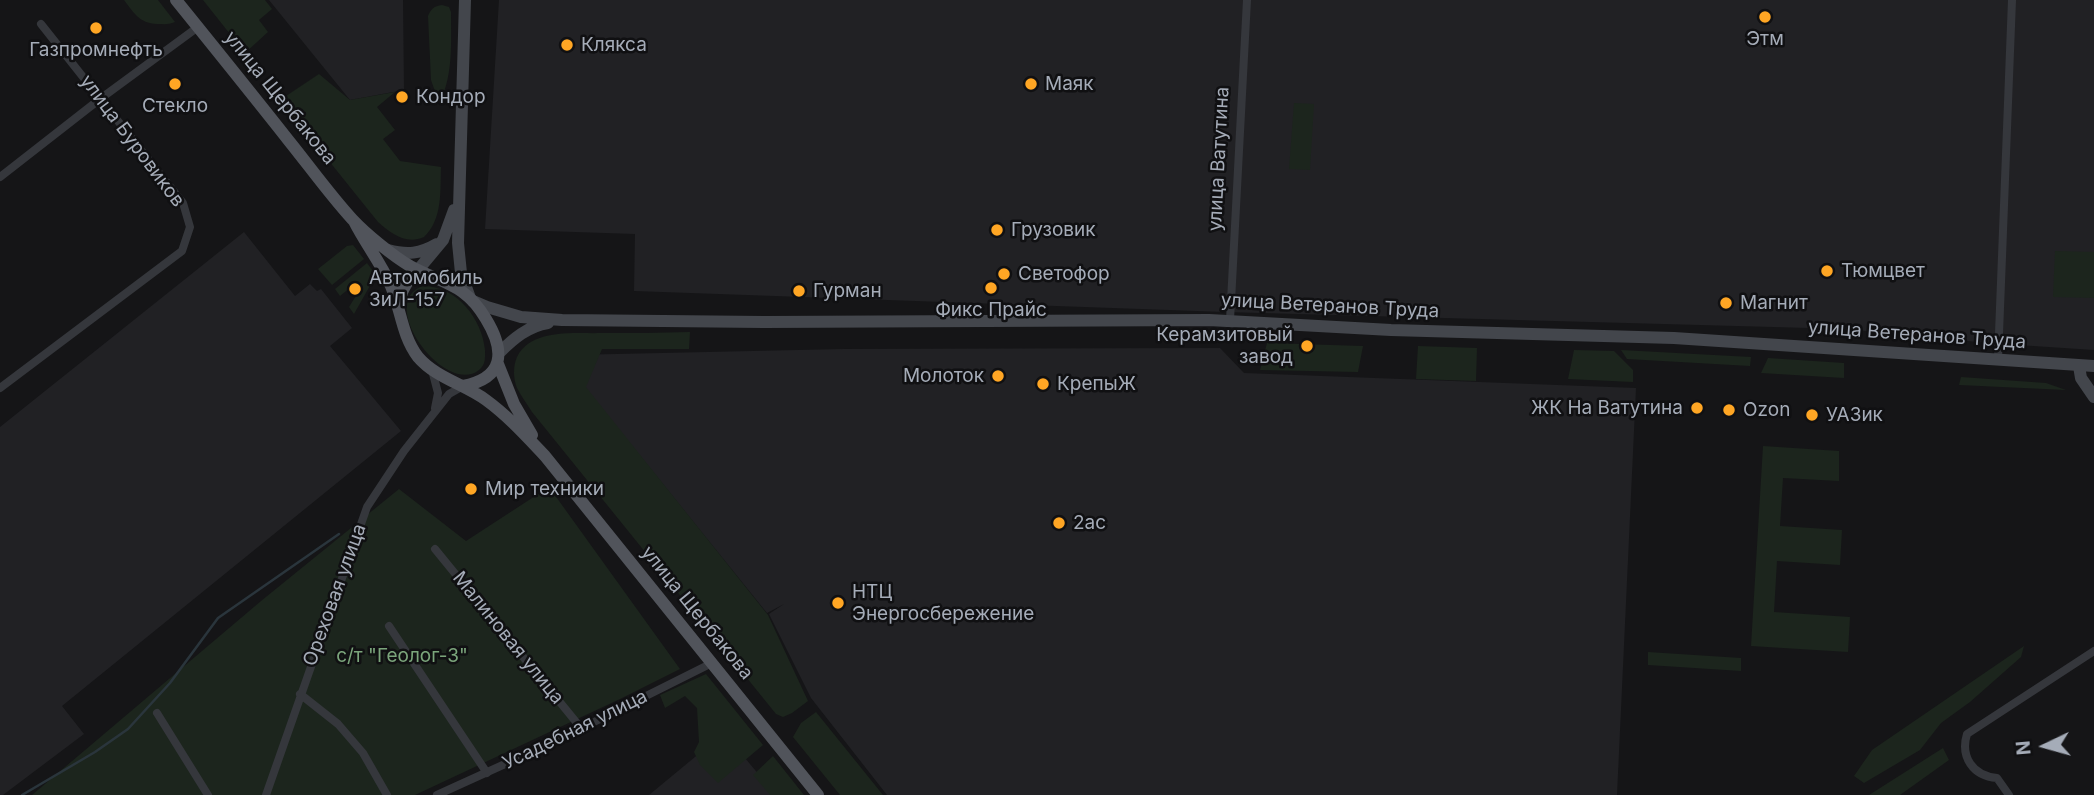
<!DOCTYPE html>
<html>
<head>
<meta charset="utf-8">
<style>
  body { margin:0 }
  #map { position:relative; width:2094px; height:795px; overflow:hidden; background:#151517; font-family:Inter,sans-serif }
  canvas { display:block }
  .north { position:absolute; left:2010px; top:711px; width:70px; height:70px; -webkit-text-stroke:5px #101012; paint-order:stroke; rotate:265deg; font-size:19px; font-weight:700; line-height:28px; text-align:center; color:#a5acb8 }
  .north::after { content:''; display:block; margin:auto; width:24px; height:32px; background:#a5acb8; clip-path:polygon(50% 0,100% 100%,50% 72%,0 100%) }
</style>
</head>
<body>
<div id="map">
<canvas width="2094" height="795"></canvas>
<div class="north">N</div>
</div>
<script>
const ctx = document.querySelector('canvas').getContext('2d');
ctx.lineJoin = 'round';
function paint(path, color) { ctx.fillStyle = color; ctx.fill(path, 'evenodd'); }
function strokePath(path, color, width, dash) { ctx.strokeStyle = color; ctx.lineWidth = width; ctx.lineCap = dash ? 'butt' : 'round'; ctx.setLineDash(dash || []); ctx.stroke(path); }
function drawText(font, color, halo, rows, align = 'center') {
  ctx.font = font + ' Inter,sans-serif'; ctx.lineWidth = 5; ctx.setLineDash([]); ctx.textBaseline = 'middle'; ctx.strokeStyle = halo; ctx.fillStyle = color; for (const [text, x, y, turn = 0] of rows) {
    ctx.save(); ctx.translate(x, y); ctx.rotate((+turn || 0) * Math.PI / 180); ctx.textAlign = isNaN(turn) ? turn : align; if (halo) ctx.strokeText(text, 0, 0); ctx.fillText(text, 0, 0); ctx.restore();
  }
}
paint(new Path2D(`
  M269,0H403L404,90L350,100Z
  M499,0H2094V350L1988,343L1846,329L1225,312L634,291L635,234L485,229Z
  M244,232L295,296L310,284L317,291L321,289L352,328L330,346L401,431L62,706L84,734L3,795H0V427Z
  M1220,348L1244,373L1636,388L1617,795H887L811,698L769,614L784,604L767,613L565,363L571,355L843,349Z
  M724,733L776,795H649Z`), '#212124');
paint(new Path2D(`
  M124,0H158L175,22C168,25 164,24 157,24C139,23 134,13 124,0Z
  M203,0H265L272,9L259,20L268,32L245,53Z
  M442,5L449,7L451,12C451,39 453,69 443,95L437,97L431,80L428,16C431,9 434,6 442,5Z
  M319,74L350,100L395,92L377,107L395,130L383,139L400,161L441,167C440,191 443,219 424,237C406,245 392,234 378,222L280,100Z
  M1294,103L1314,104L1310,170L1289,169Z
  M353,245L364,259L332,285L318,269L347,246Z
  M2055,251L2094,252V298L2053,297Z
  M367,263L376,275L354,314L349,307L362,286L357,282L340,296L335,289Z
  M423,286C457,286 482,319 485,350C485,358 486,364 479,370C445,397 375,302 423,286Z
  M690,332L689,349H602L586,387L768,615L808,701L792,713L783,717L776,714L532,412C527,404 521,396 517,388C513,378 513,366 517,357C531,328 576,334 602,333C631,333 661,333 690,332Z
  M1267,343L1363,346L1358,372L1260,370Z
  M1418,346L1477,348L1476,381L1416,379Z
  M1574,350L1614,351L1633,370V382L1568,379Z
  M1621,350L1751,357L1750,366L1627,359Z
  M1768,358L1844,363V378L1761,373Z
  M1961,377L2046,383L2066,390L1959,385Z
  M1763,446L1839,451V481L1783,478L1780,526L1842,530L1840,565L1777,561L1774,612L1850,617L1848,652L1751,646Z
  M549,487L680,669L620,699L415,795H32L261,601L399,489L466,541Z
  M2024,646L2021,657L1970,702L1941,723L1920,750L1864,783L1854,776L1872,750Z
  M1648,652L1741,658V671L1648,665Z
  M706,674L763,745L718,783L700,765L694,752L699,742L697,708L685,696L665,708L660,695Z
  M816,712L883,795H840L793,737L801,723Z
  M1943,748L1949,760L1900,795H1869Z
  M773,756L804,795H770L753,775Z`), '#1c251d');
strokePath(new Path2D(`
  M22,795L95,752L128,729L170,683L218,618L339,534`), '#2a353c', 2.5);
strokePath(new Path2D(`
  M0,177L100,99L198,27
  M1230,320L1247,0
  M1998,359L2012,0
  M432,370L438,393L435,408
  M0,388L182,251L190,227L183,203L41,24
  M435,549L581,728
  M389,626L487,773
  M300,694L338,724L363,753L387,795
  M157,713L208,795
  M266,795L367,507L404,451L449,394L463,386
  M437,795L560,739L712,663
  M2009,795L1997,778C1973,776 1960,757 1967,734L2094,651`), '#35373c', 8);
strokePath(new Path2D(`
  M465,0L458,243L461,273L470,298
  M388,250C407,255 420,254 437,244
  M418,270L443,240L454,210
  M473,301L487,307L521,317L562,320L764,322L1209,320L1391,330L1674,338L2094,366
  M499,353C513,339 528,326 548,323
  M2079,366L2081,378L2094,397`), '#43464c', 12);
strokePath(new Path2D(`
  M176,0C214,47 252,94 289,141C310,167 330,195 352,219C366,234 393,256 410,266C443,284 465,283 486,319C506,352 504,378 463,386
  M354,221C365,243 381,263 391,286C401,310 402,336 418,357C436,378 464,384 486,400C508,416 526,436 545,456L818,795
  M399,307C400,290 407,282 418,270
  M498,364L514,404L532,435`), '#51545b', 12);
for (const [x, y, r, color] of [
  [1765,17,7,"#ffa624"],
  [96,28,7,"#ffa624"],
  [567,45,7,"#ffa624"],
  [175,84,7,"#ffa624"],
  [1031,84,7,"#ffa624"],
  [402,97,7,"#ffa624"],
  [997,230,7,"#ffa624"],
  [1827,271,7,"#ffa624"],
  [1004,274,7,"#ffa624"],
  [991,288,7,"#ffa624"],
  [355,289,7,"#ffa624"],
  [799,291,7,"#ffa624"],
  [1726,303,7,"#ffa624"],
  [1307,346,7,"#ffa624"],
  [998,376,7,"#ffa624"],
  [1043,384,7,"#ffa624"],
  [1697,408,7,"#ffa624"],
  [1729,410,7,"#ffa624"],
  [1812,415,7,"#ffa624"],
  [471,489,7,"#ffa624"],
  [1059,523,7,"#ffa624"],
  [838,603,7,"#ffa624"]
]) { const dot = new Path2D(); dot.arc(x, y, r, 0, 2 * Math.PI); ctx.fillStyle = color; ctx.fill(dot); strokePath(dot, '#101012', 2.5); }
drawText('19px', '#a5acb8', '#101012', [
  ["Этм",1765,39,"center"],
  ["Клякса",581,45],
  ["Газпромнефть",96,50,"center"],
  ["Маяк",1045,84],
  ["Кондор",416,97],
  ["Стекло",175,106,"center"],
  ["Грузовик",1011,230],
  ["Тюмцвет",1841,271],
  ["Светофор",1018,274],
  ["Автомобиль",369,278],
  ["ЗиЛ-157",369,300],
  ["Гурман",813,291],
  ["Магнит",1740,303],
  ["Фикс Прайс",991,310,"center"],
  ["Керамзитовый",1293,335,"right"],
  ["завод",1293,357,"right"],
  ["Молоток",984,376,"right"],
  ["КрепыЖ",1057,384],
  ["ЖК На Ватутина",1683,408,"right"],
  ["Ozon",1743,410],
  ["УАЗик",1826,415],
  ["Мир техники",485,489],
  ["2ас",1073,523],
  ["НТЦ",852,592],
  ["Энергосбережение",852,614]
], 'left');
drawText('19px', '#a5acb8', '#101012', [
  ["улица Щербакова",280,98,51],
  ["улица Буровиков",132,141,53],
  ["улица Ватутина",1219,159,-87],
  ["улица Ветеранов Труда",1330,306,3],
  ["улица Ветеранов Труда",1917,335,4],
  ["Ореховая улица",335,595,-70],
  ["улица Щербакова",697,613,51],
  ["Малиновая улица",508,638,51],
  ["Усадебная улица",575,730,-26]
]);
drawText('19px', '#7ba57b', '#101012', [
  ["с/т \"Геолог-3\"",402,656]
]);
</script>
</body>
</html>
